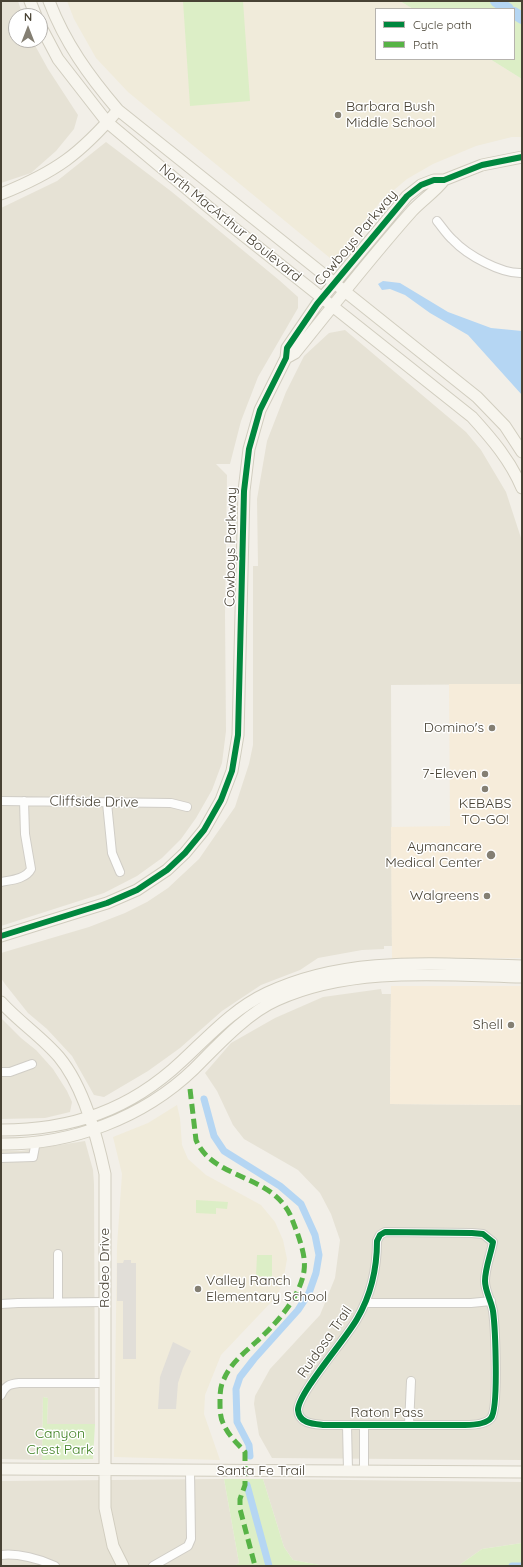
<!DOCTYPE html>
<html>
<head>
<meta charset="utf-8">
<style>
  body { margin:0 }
  #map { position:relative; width:523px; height:1567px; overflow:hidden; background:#f2efe8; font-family:Quicksand,sans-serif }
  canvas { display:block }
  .frame { position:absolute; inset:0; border:2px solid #484234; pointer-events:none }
  .legend { position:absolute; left:375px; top:8px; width:140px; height:52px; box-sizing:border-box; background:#fff; border:1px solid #b6b3ae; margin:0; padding:5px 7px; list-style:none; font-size:12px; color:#484234 }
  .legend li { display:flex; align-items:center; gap:8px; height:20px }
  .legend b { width:20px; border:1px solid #b6b3ae }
  .north { position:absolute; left:8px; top:8px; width:40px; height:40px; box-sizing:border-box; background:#fff; border:1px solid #b6b3ae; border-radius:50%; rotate:0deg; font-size:11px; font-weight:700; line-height:16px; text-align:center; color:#484234 }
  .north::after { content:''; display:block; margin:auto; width:14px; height:18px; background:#847f73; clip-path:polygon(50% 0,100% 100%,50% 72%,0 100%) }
</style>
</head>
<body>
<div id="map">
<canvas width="523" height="1567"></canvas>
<div class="frame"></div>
<ul class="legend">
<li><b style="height:5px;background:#00873e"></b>Cycle path</li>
<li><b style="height:5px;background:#57b346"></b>Path</li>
</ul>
<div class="north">N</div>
</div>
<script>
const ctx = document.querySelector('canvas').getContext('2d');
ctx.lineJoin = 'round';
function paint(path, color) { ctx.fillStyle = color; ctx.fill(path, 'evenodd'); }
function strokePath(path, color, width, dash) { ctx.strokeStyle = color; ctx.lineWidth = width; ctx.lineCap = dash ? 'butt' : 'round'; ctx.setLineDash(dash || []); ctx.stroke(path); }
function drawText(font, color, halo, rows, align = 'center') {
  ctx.font = font + ' Quicksand,sans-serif'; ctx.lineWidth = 3; ctx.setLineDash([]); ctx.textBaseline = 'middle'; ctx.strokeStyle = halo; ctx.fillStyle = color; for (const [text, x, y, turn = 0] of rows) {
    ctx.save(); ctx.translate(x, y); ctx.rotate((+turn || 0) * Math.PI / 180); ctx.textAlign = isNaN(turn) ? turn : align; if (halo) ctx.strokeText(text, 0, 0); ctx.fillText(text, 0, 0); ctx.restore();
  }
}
paint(new Path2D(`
  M1,1H18L23,16H16V40H32L48,69L78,115L74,129L56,151L31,173L1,183Z
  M106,142L172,192L279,280L298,297V308L258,377L241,421L230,464H216L227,475L225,615L226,731L222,763L212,790L196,818L181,839L162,858L137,876L104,893L1,926V208L57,181Z
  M345,330L466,432L481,450L506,492L522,541V684L391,685L392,946H384V949L362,950L318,958L300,970L261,985L222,1011L180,1048L148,1071L104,1097L94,1095L72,1056L47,1029L28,1013L5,984L1,978V953L89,927L125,913L147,902L168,888L199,859L235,807L249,764L253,745V566H258L257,499L267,441L286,392L304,356L329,333Z
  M381,989L382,994H391L390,1104L522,1105L521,1460L272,1458L259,1435L254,1404L255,1396L270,1369L320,1315L335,1278L340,1240L331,1214L320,1193L298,1170L244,1139L233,1125L217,1091L205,1073L231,1043L275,1018L323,997Z
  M1,1018L21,1038L36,1050L53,1069L67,1091L72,1102L70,1112L45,1118L1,1119Z
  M85,1141L93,1170L94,1184L95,1424H47L48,1398L43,1397L42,1460L1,1459V1151H21Z
  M224,1479L239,1563L234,1566H1V1481Z
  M263,1479L522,1482V1543L482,1549L458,1566H325L293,1560L284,1547Z`), '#e6e2d5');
paint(new Path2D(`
  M449,684H522V958L392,959L391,827L450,826Z
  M391,986H522V1105L390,1104Z`), '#f6ecda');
paint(new Path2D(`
  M67,1H400L413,9H376V59H490L522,79V137H512L476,146L433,164L407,179L381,201L337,256L330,258L128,92L96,58L74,19Z
  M177,1105L180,1118L182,1145L188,1159L206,1175L261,1205L275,1222L283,1240L287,1259L283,1282L277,1296L221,1355L205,1395L204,1414L220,1460L114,1457L117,1246L122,1174L113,1137L148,1123Z`), '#f0ebda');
paint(new Path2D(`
  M183,1H243L250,101L190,106Z
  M400,1H522V79L490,59H514V9H413Z
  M196,1200L228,1202L227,1209L216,1208V1214L196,1213Z
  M257,1255H272V1277L256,1276Z
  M43,1397L48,1398L47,1424H95L93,1459L42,1460Z
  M224,1479H263L284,1547L293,1560L325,1566H234L239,1563Z
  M522,1543V1566H458L482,1549Z`), '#dceec6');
paint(new Path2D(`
  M124,1260H131V1263H136V1359H123V1301H117V1263H123Z
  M173,1342L191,1351L183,1368L178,1383L176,1409H158L160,1377Z`), '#e1ded8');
paint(new Path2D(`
  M383,281L400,283L448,312L491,328L522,331V395L468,335L430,313L405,295L390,289L382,290L378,284Z`), '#b5d6f3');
strokePath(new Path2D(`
  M204,1099L214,1136L224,1151L280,1186L301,1204L315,1235L319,1255L316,1273L309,1293L298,1310L254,1359L240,1377L236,1389L237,1422L249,1445L250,1456
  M247,1485L269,1566
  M512,1566H522`), '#b5d6f3', 7);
strokePath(new Path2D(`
  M496,1L508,9
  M514,13L522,18`), '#b5d6f3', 12);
const street = new Path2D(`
  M437,221C442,227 447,235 453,240C467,255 501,274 522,273
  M1,801L171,803L187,807
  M107,803L112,853L120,872
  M1,882C11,880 26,879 31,869L25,834L24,801
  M1,1072H10L32,1064
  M1,1158L33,1157L36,1141
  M385,1232L472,1233L483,1234L493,1242C491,1254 485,1268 485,1281C485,1291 491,1300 493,1311C495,1326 499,1408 491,1418C486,1424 473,1425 465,1425H324C314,1424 299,1424 298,1410C298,1393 346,1339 357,1319C371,1295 377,1269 377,1241L380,1235Z
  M58,1254V1302
  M366,1303H471L491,1301
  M1,1304L18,1303L105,1302
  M1,1395C5,1386 9,1384 19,1383H104
  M347,1425L348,1471
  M409,1425L411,1381
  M364,1471V1425
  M1,1555C18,1553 40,1559 55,1566
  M153,1566L188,1546L191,1539L190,1470`);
const secondary = new Path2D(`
  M30,1L36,16
  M49,1C65,43 89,76 118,110L477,397L505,426L522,452
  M40,25L58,59L107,122L224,220L472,417C492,439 510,460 522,488
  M1,194C56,172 80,154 118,110
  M286,358L295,353C333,306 371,257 412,211C422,200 435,192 444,180
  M1,936L107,903L137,890L167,870L185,853L204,830L221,800L232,771L238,735L244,491L249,449L260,410L286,358L287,348L317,304L407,196L421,185L434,180H444L482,165L522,157
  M1,1002C19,1022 42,1037 59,1057C84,1087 97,1137 105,1174V1508L113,1546L123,1566
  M1,1130C72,1130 130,1110 182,1061C209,1036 233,1009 267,993C347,955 436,964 522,966
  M1,1144C71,1145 143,1118 194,1069C217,1046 247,1013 277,1000C351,966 443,975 522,977
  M1,1469L522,1472`);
strokePath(street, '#d0cdc6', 10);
strokePath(secondary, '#d1cdbf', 13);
strokePath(street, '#fdfdfc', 8);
strokePath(secondary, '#f7f5ee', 11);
strokePath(new Path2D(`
  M190,1089L196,1140C211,1176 262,1175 284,1205C291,1213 293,1223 297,1232C301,1244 306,1258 304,1271C300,1298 275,1325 256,1342C244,1353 230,1364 224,1379C220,1386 220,1395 220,1402C220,1409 220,1417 223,1423C228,1435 236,1442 245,1452V1485L240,1499V1509L255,1566`), '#57b346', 5, [10, 5]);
strokePath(new Path2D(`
  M1,936L107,903L137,890L167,870L185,853L204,830L221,800L232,771L238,735L244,491L249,449L260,410L286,358L287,348L317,304L407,196L421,185L434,180H444L482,165L522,157
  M385,1232L472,1233L483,1234L493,1242C491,1254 485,1268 485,1281C485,1291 491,1300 493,1311C495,1326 499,1408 491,1418C486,1424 473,1425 465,1425H324C314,1424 299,1424 298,1410C298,1393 346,1339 357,1319C371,1295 377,1269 377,1241L380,1235Z`), '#00873e', 6);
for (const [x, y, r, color] of [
  [338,115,4,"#847f73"],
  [492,728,4,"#847f73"],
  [485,774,4,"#847f73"],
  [485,789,4,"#847f73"],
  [491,855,5,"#847f73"],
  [487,896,4,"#847f73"],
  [511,1025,4,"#847f73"],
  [198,1289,4,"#847f73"]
]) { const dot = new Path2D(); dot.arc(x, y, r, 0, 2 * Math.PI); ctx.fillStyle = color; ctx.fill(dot); strokePath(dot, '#fff', 1.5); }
drawText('14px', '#484234', '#fff', [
  ["Barbara Bush",346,107,"left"],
  ["Middle School",346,123,"left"],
  ["Domino's",484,728],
  ["7-Eleven",477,774],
  ["KEBABS",485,804,"center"],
  ["TO-GO!",485,820,"center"],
  ["Aymancare",482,847],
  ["Medical Center",482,863],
  ["Walgreens",479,896],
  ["Shell",503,1025],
  ["Valley Ranch",206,1281,"left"],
  ["Elementary School",206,1297,"left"]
], 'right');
drawText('14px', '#484234', '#fff', [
  ["North MacArthur Boulevard",230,223,39],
  ["Cowboys Parkway",356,238,-50],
  ["Cowboys Parkway",231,547,-89],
  ["Cliffside Drive",94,802,1],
  ["Rodeo Drive",105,1268,-90],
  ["Ruidosa Trail",325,1342,-55],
  ["Raton Pass",387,1413],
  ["Santa Fe Trail",261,1471]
]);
drawText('14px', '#3e8021', '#fff', [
  ["Canyon",60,1434],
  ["Crest Park",60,1450]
]);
</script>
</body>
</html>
